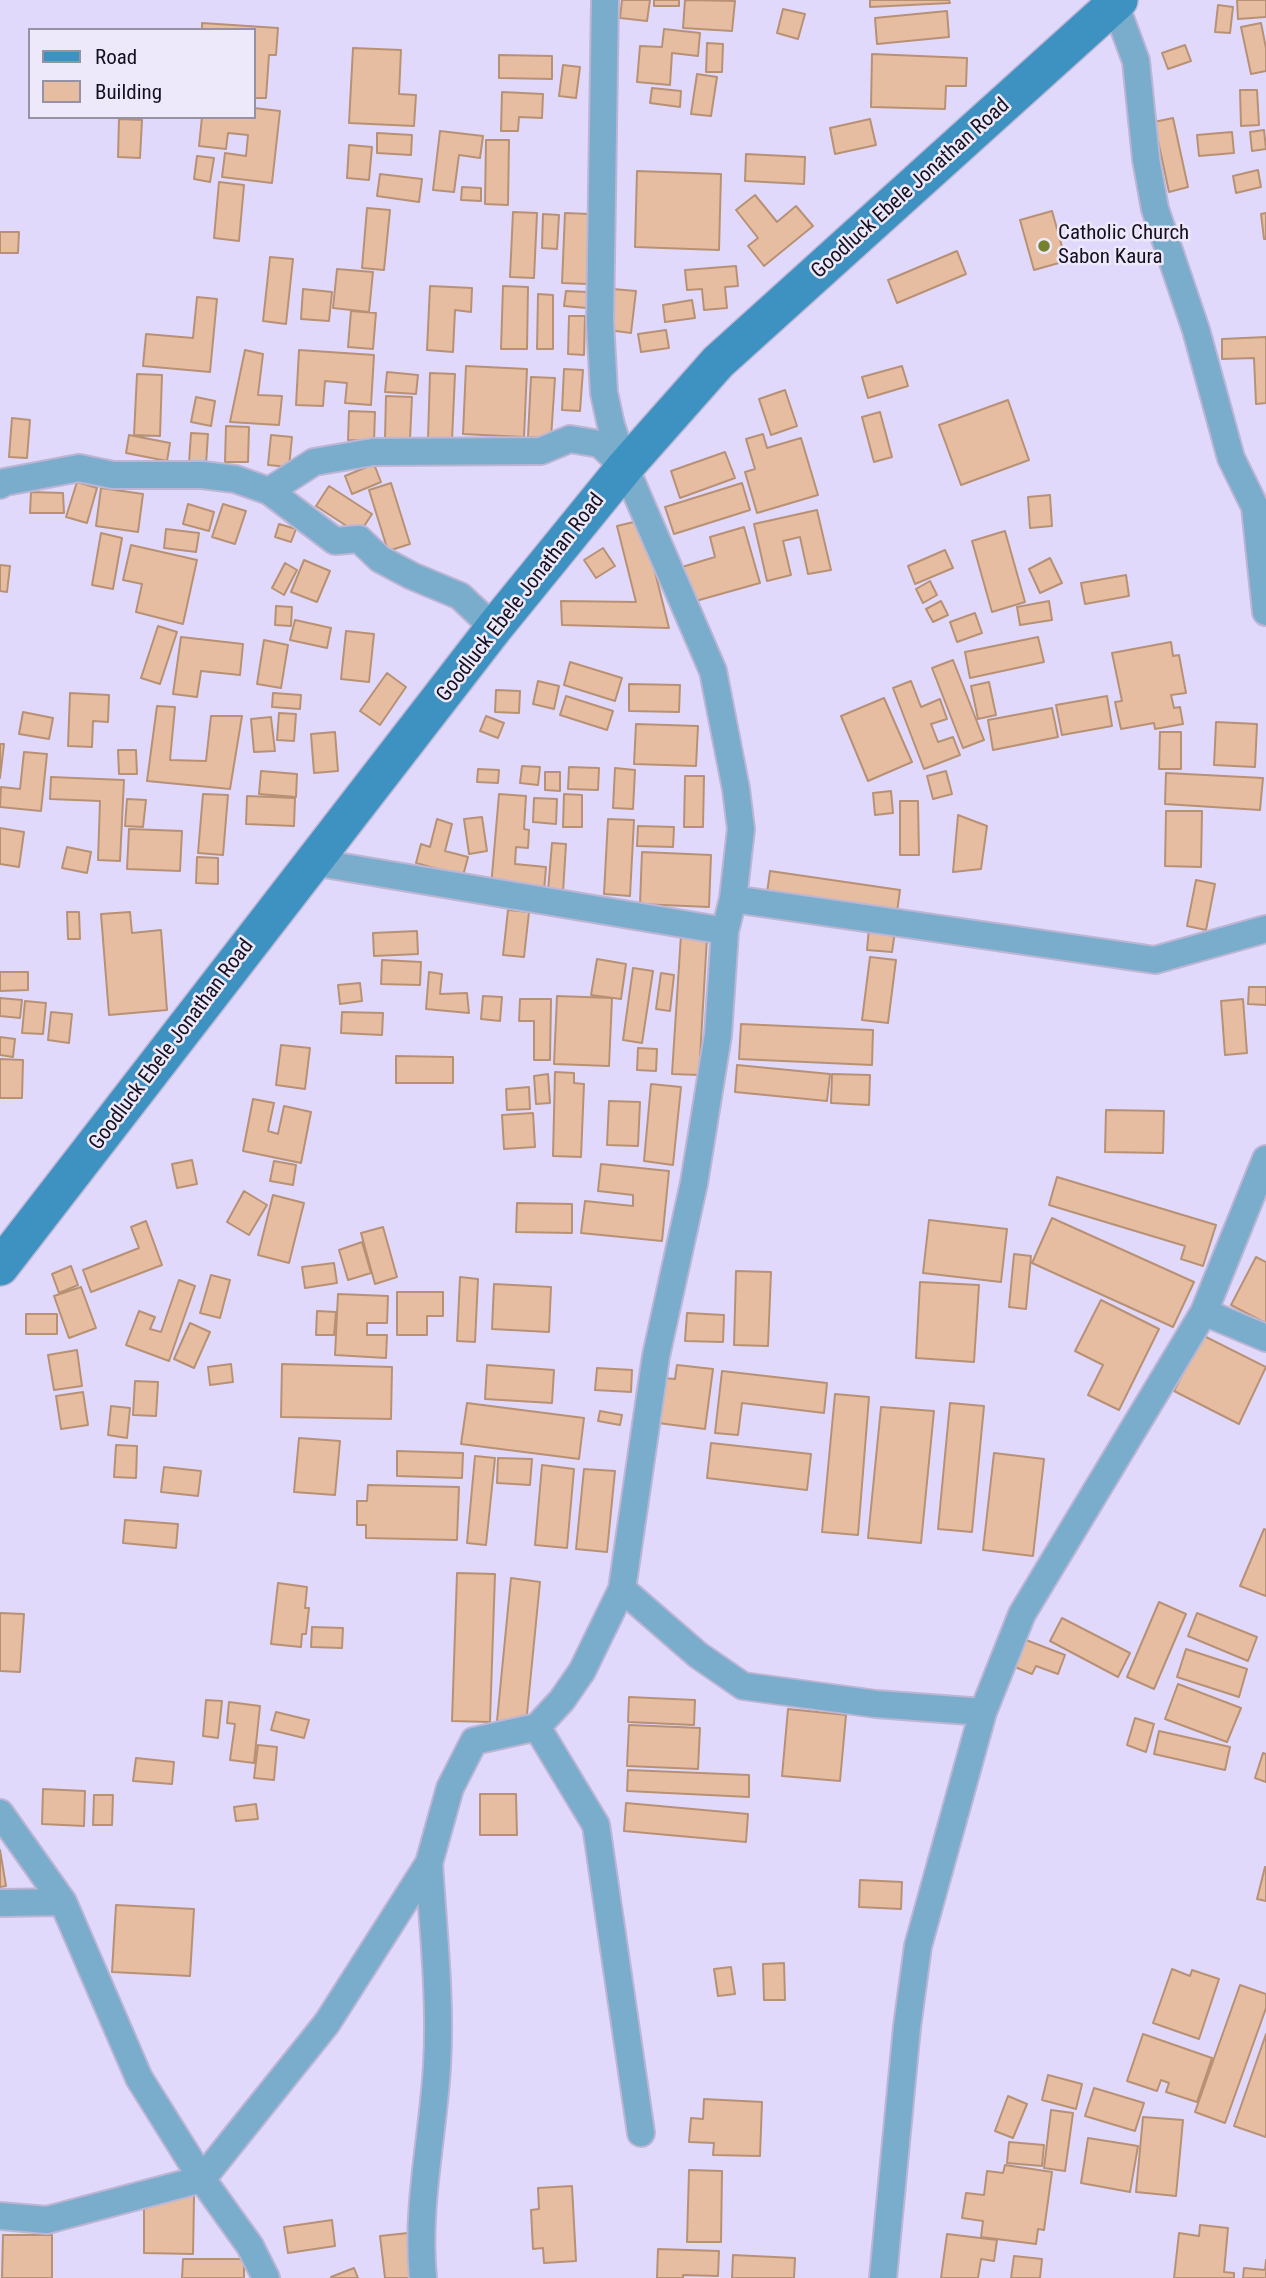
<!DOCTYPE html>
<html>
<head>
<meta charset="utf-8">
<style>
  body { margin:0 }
  #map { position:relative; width:1266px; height:2278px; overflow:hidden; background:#e1d9fc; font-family:"Roboto Condensed",sans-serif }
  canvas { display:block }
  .legend { position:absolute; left:28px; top:28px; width:228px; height:91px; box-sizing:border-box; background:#ede9fb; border:2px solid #9792a3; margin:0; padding:9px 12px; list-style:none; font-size:21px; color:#15101f }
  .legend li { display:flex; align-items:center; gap:14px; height:35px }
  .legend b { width:35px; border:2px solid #9792a3 }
</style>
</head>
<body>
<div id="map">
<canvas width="1266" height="2278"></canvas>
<ul class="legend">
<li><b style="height:9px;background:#3e92c1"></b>Road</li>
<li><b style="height:19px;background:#e6bda0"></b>Building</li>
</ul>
</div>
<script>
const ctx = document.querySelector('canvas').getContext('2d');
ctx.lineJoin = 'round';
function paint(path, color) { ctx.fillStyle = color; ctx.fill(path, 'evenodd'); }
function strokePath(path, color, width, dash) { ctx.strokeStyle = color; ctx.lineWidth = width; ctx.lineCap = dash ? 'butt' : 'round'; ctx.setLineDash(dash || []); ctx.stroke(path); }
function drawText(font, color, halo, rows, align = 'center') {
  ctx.font = font + ' "Roboto Condensed",sans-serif'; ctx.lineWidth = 5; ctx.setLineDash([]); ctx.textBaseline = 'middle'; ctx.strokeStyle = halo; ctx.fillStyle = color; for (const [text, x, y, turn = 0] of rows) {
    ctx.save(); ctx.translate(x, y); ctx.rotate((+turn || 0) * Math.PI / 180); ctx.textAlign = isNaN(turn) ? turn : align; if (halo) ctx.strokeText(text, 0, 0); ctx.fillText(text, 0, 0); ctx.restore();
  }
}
const building = new Path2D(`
  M622,0H650L647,21L620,18Z
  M654,0H679V6H654Z
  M685,0L735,1L732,31L683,28Z
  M870,0H949L950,3L870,7Z
  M1237,0H1266V17L1238,19Z
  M1218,5L1233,7L1230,33L1215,32Z
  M783,9L805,14L798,39L777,33Z
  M947,11L949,37L877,44L875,18Z
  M202,23L278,28L276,55H269L266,98H254V30H202Z
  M1261,23L1266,48V71L1251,74L1241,27Z
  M664,29L700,33L698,56L672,53L670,85L637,82L640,46L662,47Z
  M707,43L723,44L722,72H706Z
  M1185,45L1191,61L1168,69L1162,53Z
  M353,48L401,50L399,94L416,95L414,126L349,123Z
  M872,54L967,58L966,86H946L945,109L871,107Z
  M499,55L552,56V79L499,78Z
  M563,65L580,67L576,98L559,96Z
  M697,74L717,77L711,116L691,114Z
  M652,88L681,91L680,107L650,103Z
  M1240,90H1257L1259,125L1241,126Z
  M502,92L543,94L542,118L519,117L518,131H501Z
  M254,108L280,111L272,183L222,177L225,153L246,156L248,135L228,133L226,149L199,146L202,117H254Z
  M1173,118L1188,187L1169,192L1154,122Z
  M119,119L142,120L140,158L118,157Z
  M870,119L876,145L835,154L830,128Z
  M1264,130L1266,149L1252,151L1250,132Z
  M440,131L483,136L480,158L459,155L454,192L433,190Z
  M1232,132L1234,153L1199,156L1197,135Z
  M377,133L412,135L411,155L377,153Z
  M486,140H509L508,205L485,204Z
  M349,145L372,147L369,180L347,178Z
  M746,154L805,157L804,184L745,181Z
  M197,156L214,158L210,182L194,179Z
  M1258,170L1261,187L1236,193L1233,176Z
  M637,171L721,174L719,250L635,247Z
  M380,174L422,179L419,202L377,196Z
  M219,182L244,185L239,241L214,238Z
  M462,187L481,188V201L461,200Z
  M755,195L777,222L796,206L813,226L764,266L748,246L758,238L736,210Z
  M367,208L390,210L384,270L362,268Z
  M1052,211L1066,261L1034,270L1020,220Z
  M513,212L537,213L534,278L510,277Z
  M565,213L590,214L587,284L562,283Z
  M1266,213V239H1264L1261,214Z
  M543,214L559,215L557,249L542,248Z
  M0,232H19L18,253H0Z
  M957,251L966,274L897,303L888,280Z
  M270,257L293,259L286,324L263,321Z
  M736,266L738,286L725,287L727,308L704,310L702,289L687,290L685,270Z
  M337,269L373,272L369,312L333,308Z
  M430,286L472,288L471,312L455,310L453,352L427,350Z
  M503,286L528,287L527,349H501Z
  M303,289L332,292L329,321L301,319Z
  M613,289L636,291L631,333L608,330Z
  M566,291L588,292L587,308L564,306Z
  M538,294L553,295V349H537Z
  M197,297L217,299L210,372L143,366L146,334L193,338Z
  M692,300L695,318L665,322L663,305Z
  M351,311L376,313L373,349L348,347Z
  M569,316H585L584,355L568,354Z
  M666,330L669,348L641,352L638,334Z
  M1266,337V403L1256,404L1254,358L1222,359V339Z
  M245,350L263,354L258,395L282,396L279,425L230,422Z
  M299,350L374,355L371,405L345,403L347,383L325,381L323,406L296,405Z
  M466,366L527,369L524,437L463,434Z
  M902,366L908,386L868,398L862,377Z
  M564,369L583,370L580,411L562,410Z
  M387,372L418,375L416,394L385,392Z
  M430,373L455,374L452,440L428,439Z
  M137,374L162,375L160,436L134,435Z
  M531,377L555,378L551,438L528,437Z
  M785,390L797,426L771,435L759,399Z
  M386,396L412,397L410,439L385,438Z
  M196,397L215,401L211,426L191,422Z
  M1008,400L1029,460L961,485L939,425Z
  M349,411L375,412L374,441L348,440Z
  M880,412L892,457L874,462L862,417Z
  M12,418L30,420L27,458L9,457Z
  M226,426L249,427L248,462H225Z
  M191,433L208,434L206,464L189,463Z
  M763,434L767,448L801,438L818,495L757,513L745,472L755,469L746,439Z
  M129,435L170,443L167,461L126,453Z
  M271,435L292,437L289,467L268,465Z
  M725,452L735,478L680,498L671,471Z
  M374,464L381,482L352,494L345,476Z
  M77,482L97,488L87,523L66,517Z
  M391,483L410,544L388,551L369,490Z
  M742,483L750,510L674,534L665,507Z
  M329,486L372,514L359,534L316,506Z
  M101,488L143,494L138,532L96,526Z
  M31,492L63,493L64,513H30Z
  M1050,495L1052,526L1030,528L1028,497Z
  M188,504L214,512L209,531L183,524Z
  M223,504L246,511L235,544L212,537Z
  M817,510L831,570L808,574L800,537L783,541L791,575L767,581L754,524Z
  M642,520L669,628L562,625L561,601L636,602L617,526Z
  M279,524L296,529L291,542L275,537Z
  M744,527L760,583L692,602L682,567L715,557L710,537Z
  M166,529L199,533L196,552L164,548Z
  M1005,531L1025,602L992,612L972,541Z
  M101,533L122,538L113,589L92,585Z
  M131,545L197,560L183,624L136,612L142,584L123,580Z
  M603,548L615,566L596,578L584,560Z
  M945,550L953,568L915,584L908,566Z
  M1050,558L1062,583L1040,593L1029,569Z
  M304,560L330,571L317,602L291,592Z
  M285,563L297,570L284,595L272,588Z
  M0,565L10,566L7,592L0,591Z
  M1126,575L1129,596L1085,604L1081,583Z
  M930,581L937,595L923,603L916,589Z
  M941,601L948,615L933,622L926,609Z
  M1049,601L1052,620L1020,625L1017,607Z
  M276,606L292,607L291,626L275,625Z
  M975,613L982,633L957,642L950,622Z
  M295,620L331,628L327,648L290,640Z
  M158,626L177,632L160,684L141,678Z
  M346,631L374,634L369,682L341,679Z
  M181,637L243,644L240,675L201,671L197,697L173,694Z
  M1038,637L1044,662L970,678L965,652Z
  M264,640L288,645L281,688L257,684Z
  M1171,642L1173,656L1179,655L1186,693L1171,695L1174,708L1180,707L1183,724L1155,729L1154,723L1121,729L1115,702L1122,701L1112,653Z
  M953,660L984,740L963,748L932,668Z
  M570,662L622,678L615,701L564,685Z
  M387,673L406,687L380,725L360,711Z
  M538,681L559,686L554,709L533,704Z
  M911,681L921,707L940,699L947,719L931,724L938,742L953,737L960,755L924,769L893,688Z
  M989,682L996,715L978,719L971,686Z
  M629,684L680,685L679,712L629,711Z
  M496,690L520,691L519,713L495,712Z
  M70,693L109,695L108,722L93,721L92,747L68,746Z
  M273,693L301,695L300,709L272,707Z
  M566,696L613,711L607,730L560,715Z
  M1107,696L1112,726L1062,735L1056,705Z
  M884,698L912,762L868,781L841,716Z
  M157,706L175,707L170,760L206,761L211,716H242L230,789L147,781Z
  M1052,708L1058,737L993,750L988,720Z
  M23,712L53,718L49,739L19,734Z
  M279,713L296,714L294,741L277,740Z
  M486,716L504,723L498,738L480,731Z
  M271,717L275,751L254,752L251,719Z
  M1216,722L1257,724L1255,767L1214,765Z
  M636,724L698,726L696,766L634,764Z
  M335,732L338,771L314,773L311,734Z
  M1160,732H1181V769H1159Z
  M0,744H4L0,778Z
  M118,750H136L137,774H119Z
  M24,752L47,754L41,811L0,807L1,787L20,789Z
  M522,766L540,767L538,785L520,783Z
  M569,767L599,768L598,790L568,789Z
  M615,768L635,770L633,809L613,808Z
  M478,769L499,770L498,783L477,782Z
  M261,771L297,774L296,797L259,794Z
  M946,771L952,794L933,799L927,776Z
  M545,772H560V791L545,790Z
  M1166,773L1263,778L1260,810L1165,804Z
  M685,776H704L703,827H684Z
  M51,777L124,780L120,861L98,860L100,801L50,799Z
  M891,791L893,813L875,815L873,793Z
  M203,794L228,795L223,855L198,853Z
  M499,794L526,796L524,829L529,830L528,848L516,847L515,864L546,867L544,891L491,887Z
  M564,794L582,795V827H563Z
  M247,796L295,798L294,826L246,824Z
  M534,798L557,799L556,824L533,822Z
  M127,799L146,800L143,827L125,826Z
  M900,801H918L919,855H900Z
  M1166,811H1202L1201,867L1165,866Z
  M958,815L987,826L981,869L953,872Z
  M482,817L487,851L469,854L464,819Z
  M437,819L452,824L445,851L468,857L463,876L416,863L421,844L430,847Z
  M608,819L634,820L630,896L604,894Z
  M638,826L674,827L673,847L637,846Z
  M0,828L24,832L19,867L0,864Z
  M129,829L182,831L180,871L127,869Z
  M552,843L566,844L563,892L548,891Z
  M67,847L91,852L87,873L62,868Z
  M642,852L711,855L709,907L640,904Z
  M197,857L218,858V884L196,883Z
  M770,871L900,890L897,912L767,893Z
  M1196,880L1215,884L1206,930L1187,926Z
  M508,910L529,912L524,957L503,955Z
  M67,912H79L80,939H68Z
  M130,912L132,933L161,930L167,1010L109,1015L101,914Z
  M869,928L895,931L892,952L867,950Z
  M417,931L418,954L374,956L373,933Z
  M681,935L707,937L699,1075L672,1074Z
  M870,957L896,960L888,1023L862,1020Z
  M597,959L626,964L621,999L591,995Z
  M382,960L421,962L420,985L381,984Z
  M633,968L653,971L642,1043L623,1040Z
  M0,972H28V990L0,991Z
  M429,972L442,974L440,994L467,993L469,1013L426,1009Z
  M661,973L674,975L670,1011L656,1009Z
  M360,983L362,1001L340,1004L338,985Z
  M1249,987H1266V1005L1248,1004Z
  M483,996L502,997L500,1021L481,1019Z
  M557,996L612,998L609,1066L554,1064Z
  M0,998L22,1000L20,1018L0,1016Z
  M520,999H551L550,1060H534V1021H519Z
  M1243,999L1247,1053L1225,1055L1221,1001Z
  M25,1001L46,1003L43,1034L22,1033Z
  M51,1012L72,1014L69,1043L48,1040Z
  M342,1012L383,1013L382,1035L341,1033Z
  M741,1024L873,1030L872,1065L739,1059Z
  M0,1037L15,1039L13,1057L0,1055Z
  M281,1045L310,1048L305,1089L276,1085Z
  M638,1048L657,1049L656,1071L637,1070Z
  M396,1056L453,1057V1083H396Z
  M0,1059L23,1060L22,1098H0Z
  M737,1065L830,1074L827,1101L735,1092Z
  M555,1072L574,1073V1083L584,1084L581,1157L553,1156Z
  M548,1074L550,1103L536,1104L534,1076Z
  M832,1074L870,1075L869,1105L831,1103Z
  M651,1084L681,1087L673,1165L644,1161Z
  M529,1087L530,1109L507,1110L506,1089Z
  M253,1099L274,1103L268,1131L278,1134L284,1106L311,1112L301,1163L243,1151Z
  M609,1101L640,1102L638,1146L607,1145Z
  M1106,1110L1164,1111L1163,1153L1105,1152Z
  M533,1113L535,1147L504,1149L502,1115Z
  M192,1160L197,1184L177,1188L172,1164Z
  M274,1161L296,1165L293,1185L270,1181Z
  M601,1164L669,1171L662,1241L581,1233L585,1201L633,1206V1195L598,1191Z
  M1057,1177L1216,1225L1203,1266L1181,1259L1185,1246L1049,1205Z
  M244,1191L267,1205L249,1235L227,1222Z
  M273,1195L304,1203L289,1263L258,1255Z
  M517,1203L572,1204V1233L516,1232Z
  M1052,1218L1194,1282L1173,1327L1032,1263Z
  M929,1220L1007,1229L1001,1282L923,1273Z
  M146,1221L162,1265L91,1292L83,1270L139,1248L131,1227Z
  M383,1227L397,1277L375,1284L361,1233Z
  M362,1242L371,1273L348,1280L339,1250Z
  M1014,1254L1031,1256L1026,1309L1009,1307Z
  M1256,1257L1266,1262V1323L1231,1305Z
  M334,1263L337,1283L305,1288L302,1267Z
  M71,1266L78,1285L59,1293L52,1274Z
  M736,1271L771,1272L768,1346L734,1345Z
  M211,1275L230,1280L220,1318L200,1313Z
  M460,1277L478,1279L475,1342L457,1341Z
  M179,1280L195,1286L169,1361L126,1345L139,1311L155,1317L150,1329L161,1332Z
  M920,1282L979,1285L974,1362L916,1358Z
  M494,1284L551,1287L549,1332L492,1329Z
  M81,1287L96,1328L69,1338L54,1296Z
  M397,1292H443V1316H427V1335H397Z
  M338,1294L388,1296L387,1323H367V1335H387L386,1358L335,1355Z
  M1101,1300L1159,1329L1119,1410L1088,1395L1103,1365L1075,1351Z
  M317,1311L336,1312L334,1335H316Z
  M687,1313L724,1315L723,1342L685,1341Z
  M26,1314H57V1334H26Z
  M190,1323L210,1332L194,1368L174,1359Z
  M1202,1335L1266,1367L1239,1424L1174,1391Z
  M77,1350L82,1386L54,1390L48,1355Z
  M231,1364L233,1382L210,1385L208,1367Z
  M282,1364L392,1367L391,1419L281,1417Z
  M487,1365L554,1370L552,1403L485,1399Z
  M677,1365L713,1369L705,1429L658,1423L664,1378L675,1379Z
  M597,1368L632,1370L631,1392L595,1390Z
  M722,1371L827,1383L824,1413L742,1403L738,1435L715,1433Z
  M135,1381L158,1382L156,1416L133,1415Z
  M83,1392L88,1425L61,1429L56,1396Z
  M835,1394L869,1397L858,1535L822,1532Z
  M467,1403L584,1418L579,1459L461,1444Z
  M950,1403L984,1406L972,1532L938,1529Z
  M111,1406L130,1408L127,1438L108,1435Z
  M881,1407L934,1411L921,1543L868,1538Z
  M600,1411L622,1415L620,1425L598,1421Z
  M299,1438L340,1441L335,1495L294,1492Z
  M711,1443L811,1454L807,1490L707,1478Z
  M116,1445L137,1446L136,1478L114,1477Z
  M397,1451L463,1453L462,1478L397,1476Z
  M994,1453L1044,1459L1033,1556L983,1550Z
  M475,1456L495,1458L486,1545L467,1543Z
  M498,1458L532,1459L530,1485L497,1483Z
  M542,1465L574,1469L567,1548L535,1545Z
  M164,1467L201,1471L198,1496L161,1492Z
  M584,1469L615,1471L607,1552L576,1549Z
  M368,1485L459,1487L457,1540L366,1538V1525H357V1501H367Z
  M125,1520L178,1524L176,1548L123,1543Z
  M1264,1529L1266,1530V1596L1240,1586Z
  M457,1573L495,1574L490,1722L452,1721Z
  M511,1578L540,1582L526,1724L497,1721Z
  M278,1583L307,1587L305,1608H309L306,1634H302L301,1647L271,1644Z
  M1159,1602L1186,1614L1154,1689L1127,1677Z
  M0,1613L24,1614L20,1672L0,1671Z
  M1197,1613L1257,1637L1248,1661L1188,1636Z
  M1062,1618L1130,1653L1118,1677L1050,1641Z
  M312,1627L343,1628L342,1648L311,1647Z
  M1026,1640L1065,1655L1058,1674L1036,1666L1032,1674L1015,1667Z
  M1186,1649L1247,1669L1239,1697L1177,1677Z
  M1178,1684L1241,1708L1227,1742L1165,1719Z
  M629,1697L695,1700L694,1725L628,1722Z
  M206,1700L222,1701L218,1738L203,1736Z
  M229,1702L260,1706L254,1763L230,1760L235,1724L227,1723Z
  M788,1709L846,1715L840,1781L782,1776Z
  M276,1712L309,1720L304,1738L271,1730Z
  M1135,1718L1154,1724L1146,1752L1127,1745Z
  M629,1725L700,1728L698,1769L627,1766Z
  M1159,1731L1230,1747L1225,1770L1154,1754Z
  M258,1745L277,1747L274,1780L254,1778Z
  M1263,1753L1266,1754V1782L1255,1778Z
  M136,1758L174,1762L172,1784L133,1781Z
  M628,1770L749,1775V1797L627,1791Z
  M43,1789L85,1791L84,1826L42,1824Z
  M480,1794H516L517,1835H480Z
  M94,1795H113L112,1825H93Z
  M626,1803L748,1814L746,1842L624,1831Z
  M256,1804L258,1819L236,1821L234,1807Z
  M0,1850L6,1886L0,1887Z
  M1265,1867H1266V1901L1257,1899Z
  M860,1880L902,1882L901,1909L859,1907Z
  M116,1905L194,1909L190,1976L112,1972Z
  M784,1963L785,2000H764L763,1964Z
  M731,1967L735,1994L718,1996L714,1969Z
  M1172,1969L1190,1976L1192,1970L1219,1979L1199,2039L1153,2023Z
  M1240,1985L1266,1994V2008L1225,2123L1195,2112Z
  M1143,2034L1212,2058L1197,2102L1166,2092L1169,2083L1161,2080L1157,2091L1127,2081Z
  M1266,2034V2137L1234,2126Z
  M1048,2075L1082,2084L1076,2109L1042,2100Z
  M1094,2088L1144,2103L1135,2131L1085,2116Z
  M1008,2096L1027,2104L1013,2138L995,2131Z
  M704,2099L762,2102L760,2156L713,2155L714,2143L689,2142L691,2118L703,2119Z
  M1051,2110L1073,2113L1065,2171L1044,2168Z
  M1143,2117L1183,2120L1176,2196L1136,2192Z
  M1088,2138L1138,2146L1130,2192L1081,2183Z
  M1009,2142L1044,2145L1042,2166L1007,2163Z
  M1005,2165L1052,2172L1044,2230L1038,2229L1036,2244L981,2237L983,2221L962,2218L966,2193L984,2195L987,2171L1003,2173Z
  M689,2170L722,2171L721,2242H687Z
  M572,2186L576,2261L544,2263L543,2248L533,2249L531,2210L539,2209L538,2188Z
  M144,2196H194L193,2254L144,2253Z
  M332,2220L335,2246L288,2253L284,2227Z
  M1200,2225L1228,2228L1224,2272L1234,2273V2278H1174L1179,2233L1199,2236Z
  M408,2233L414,2278H385L380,2236Z
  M947,2234L997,2240L994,2261L981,2259L978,2278H941Z
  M3,2235H52V2278H2Z
  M658,2249L719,2251L718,2276L683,2275V2278H657Z
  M733,2255L795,2258L794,2278H732Z
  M1014,2256L1042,2259L1040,2278H1011Z
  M183,2259H244V2278H182Z
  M1266,2260V2278H1243L1244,2268L1265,2270Z
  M354,2268L358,2278H332L331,2277Z`);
paint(building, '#e6bda0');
strokePath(building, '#b89175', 2);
const minor = new Path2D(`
  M1115,4L1136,61L1146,159L1155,209L1196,330L1231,458L1255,507L1266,612
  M0,485L5,482L79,468L113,475H202L235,479L269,491L314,462L373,452L541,451L570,439L600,444L623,466
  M269,491L335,541L359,539L380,559L412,576L460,596L494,628
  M313,862L725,931
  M733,899L1155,960L1266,929
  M1204,1312L1266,1338
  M622,1589L698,1655L743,1686L876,1704L983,1712
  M537,1727L596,1825L641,2133
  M0,1813L63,1902L139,2078L202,2179L250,2246L266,2278
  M0,1903L63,1902
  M0,2216L47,2220L202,2179L327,2023L429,1863
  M423,2278C416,2206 433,2137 437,2066C441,1998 433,1930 429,1863L450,1788L474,1741L537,1727L562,1700L582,1671L622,1589L656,1356L694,1183L718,1035L725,931L733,899L741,829L736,789L713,671L625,467L611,425L604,393L600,321L605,0
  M883,2278L907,2027L918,1946L983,1712L1022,1614L1204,1312L1266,1159`);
const secondary = new Path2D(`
  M0,1267L494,628L625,467L718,362L1119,0`);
strokePath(minor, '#bcb5d4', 30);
strokePath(secondary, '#bcb5d4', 40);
strokePath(minor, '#7aaccc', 26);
strokePath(secondary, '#3e92c1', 37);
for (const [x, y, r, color] of [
  [1044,246,7,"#76812e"]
]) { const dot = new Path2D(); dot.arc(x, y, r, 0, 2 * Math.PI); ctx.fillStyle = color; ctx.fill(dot); strokePath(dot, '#ede9fb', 2.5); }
drawText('21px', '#15101f', '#ede9fb', [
  ["Goodluck Ebele Jonathan Road",911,189,-42],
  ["Goodluck Ebele Jonathan Road",521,598,-52],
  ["Goodluck Ebele Jonathan Road",172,1045,-53]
]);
drawText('21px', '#15101f', '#ede9fb', [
  ["Catholic Church",1058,234],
  ["Sabon Kaura",1058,258]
], 'left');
</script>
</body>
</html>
